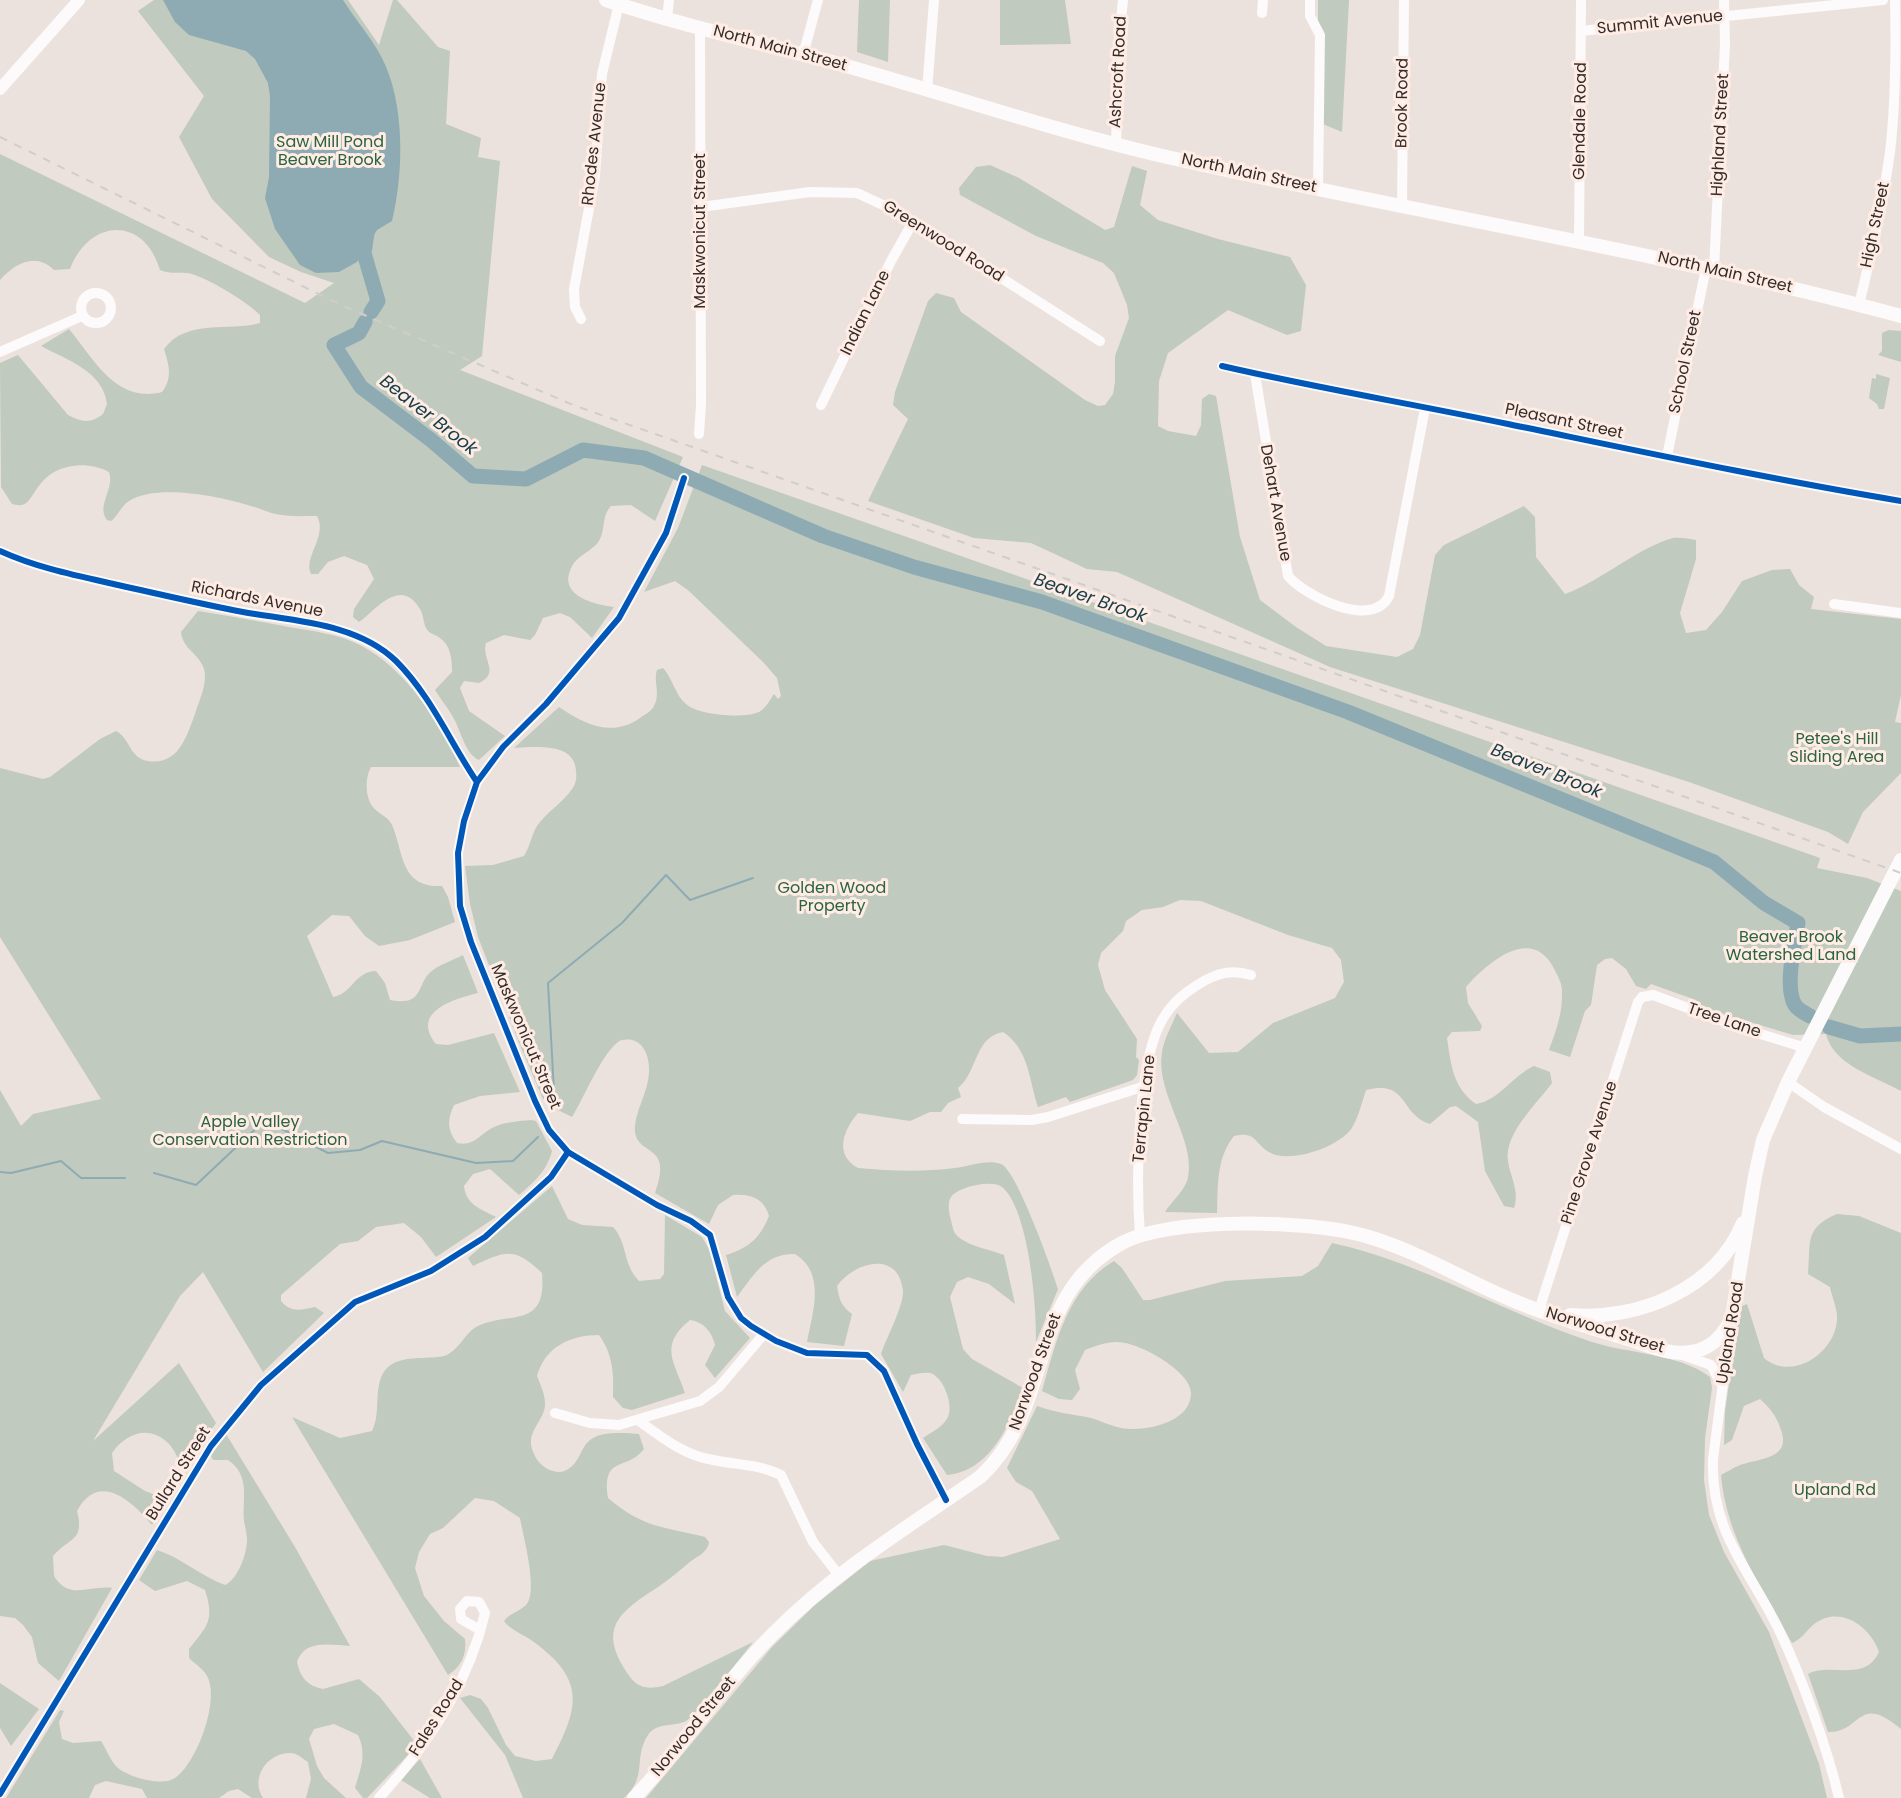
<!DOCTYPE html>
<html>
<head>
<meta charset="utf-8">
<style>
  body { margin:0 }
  canvas { display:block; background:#ebe1dd }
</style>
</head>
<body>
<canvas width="1901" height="1798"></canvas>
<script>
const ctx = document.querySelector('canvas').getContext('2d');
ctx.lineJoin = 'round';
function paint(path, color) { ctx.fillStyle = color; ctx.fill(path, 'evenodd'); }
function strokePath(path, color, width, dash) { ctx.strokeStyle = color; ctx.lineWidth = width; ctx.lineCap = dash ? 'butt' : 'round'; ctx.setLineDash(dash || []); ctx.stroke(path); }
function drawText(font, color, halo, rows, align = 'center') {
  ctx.font = font + ' Poppins,sans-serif'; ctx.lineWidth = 6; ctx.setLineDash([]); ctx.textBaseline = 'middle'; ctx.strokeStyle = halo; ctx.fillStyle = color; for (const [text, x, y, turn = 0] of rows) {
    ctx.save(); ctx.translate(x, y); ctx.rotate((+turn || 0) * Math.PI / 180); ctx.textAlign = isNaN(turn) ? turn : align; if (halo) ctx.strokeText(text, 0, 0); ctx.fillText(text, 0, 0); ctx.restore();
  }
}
paint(new Path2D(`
  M154,0H348L379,45L393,0H397L438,47L450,51L446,124L481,138L478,157L500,161L482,356L460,370L683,457L655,521L631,505L611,506C601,517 606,529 599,541C593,550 581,554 574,563C554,594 591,604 614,607L592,638L570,617L560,613L543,618L535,635L530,640L504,635L486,643C481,659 501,673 479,683L464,681L460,688L469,711L505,736L479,760C465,754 461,731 454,719C449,709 441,700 435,690L452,672C452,659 451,646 440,638C436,635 431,634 428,631C423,625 424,615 420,609C400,575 374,612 359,622L353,617L354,609L374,579L367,565L344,556L328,562L318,574H311C303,557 328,536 317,516C304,516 289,517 276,514C269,513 262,509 254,507C224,497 157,483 129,501C121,506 118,516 111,521L107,520C96,505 115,489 109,472C89,461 59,463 43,481C37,487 34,494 29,500C25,506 19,506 12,504L1,487L0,363L18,355L68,415C81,422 91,424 103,414L107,404C103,371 67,360 41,346L69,329C94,359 116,404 162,392C173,378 169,365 164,349C187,318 229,332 260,323V315C246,301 211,280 192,274C181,271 171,275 160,270C144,216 90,218 70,269L54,270C36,252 15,263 0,280V154L305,303L334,283L301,272L269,257L212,199L179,137L204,96L138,11Z
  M859,0H890L888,62L857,52Z
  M1000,0H1065L1071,44L1000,45Z
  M1318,0H1349L1342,132L1318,122Z
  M990,165L1019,178L1105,230L1114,227L1132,166L1147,171L1140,205L1158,220L1218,239L1290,257L1306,285L1301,331L1287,335L1228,310L1168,353L1159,381L1158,426L1168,431L1196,436L1201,425L1202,399L1209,394L1216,396L1240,537L1260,600L1296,627L1326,646L1397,657L1413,649L1420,635L1435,555L1444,545L1524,506L1535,517L1536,557L1565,594C1603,580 1637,548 1673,538C1680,537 1689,539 1696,540V559L1680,613L1686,633L1706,630L1722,612L1742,581L1772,570L1790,569L1799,585L1814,597L1811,609L1901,619V695L1895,722L1901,723V773L1863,812L1848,844L1828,832L1689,782L1330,667L1117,572L1087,569L1031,543L974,538L868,501L908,419L893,405L895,392L928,301L936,293L954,298L961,312L1085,400L1098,406L1105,405L1113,394L1115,382V356L1129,318L1127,305L1114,273L1103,263L1036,236L960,195L959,188L976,167Z
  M1889,330L1901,331V362L1878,355L1882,351V333Z
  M1876,374L1890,378L1884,409H1879L1877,404L1869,398L1872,378L1876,379Z
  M702,465L1820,858L1817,868L1867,878L1901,891V1091C1876,1077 1833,1065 1826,1034L1793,1035L1694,1005L1696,1000L1651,984L1646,989L1636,986L1626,969L1612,958L1605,959L1597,965L1591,1005L1585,1011L1570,1057L1549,1050C1556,1031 1563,1012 1562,991C1562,982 1556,973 1552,965C1529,926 1486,964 1466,987L1468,1003L1482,1026L1480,1031L1452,1032L1447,1038C1451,1065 1453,1088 1476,1104C1500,1100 1512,1076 1534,1066L1550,1072L1552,1083C1537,1104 1504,1133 1508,1161C1510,1176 1520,1192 1514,1208L1504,1206L1485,1171L1478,1122L1456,1106L1450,1107L1430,1124C1399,1114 1409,1079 1366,1090C1362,1102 1359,1115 1353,1126C1343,1146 1289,1165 1269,1152C1253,1142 1256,1131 1234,1136C1216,1158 1218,1187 1217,1213L1165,1212C1172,1201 1185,1190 1188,1178C1196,1139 1155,1094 1162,1052C1164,1039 1172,1025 1177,1013L1209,1053L1238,1052L1273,1023L1335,998L1344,982L1341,960L1332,948L1288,935L1201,901L1180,900L1163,907L1142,910L1126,921L1123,931L1101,953L1098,965L1105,990L1137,1039L1136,1057L1139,1060L1137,1075L1133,1080L1070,1102L1066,1097L1038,1107C1029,1080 1029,1049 1003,1032C974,1037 978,1072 958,1088L961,1097L948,1103L941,1112H930L910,1121L858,1113C843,1130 834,1155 858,1168C889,1171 924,1172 955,1168C969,1167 986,1159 1001,1164C1016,1169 1052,1269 1058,1289L1036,1342C1037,1309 1029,1209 1002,1187C993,1179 957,1187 951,1197C947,1203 949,1213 951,1220C953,1228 953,1234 961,1239C973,1247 991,1250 1004,1255L1015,1304L989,1284L968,1277L957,1282L950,1297L963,1349L972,1359L1023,1388C1010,1424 991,1471 947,1475L923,1438C932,1432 943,1427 948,1417C954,1405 943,1376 930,1373C924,1372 917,1374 911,1375L903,1392L881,1354C886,1339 904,1305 903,1291C899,1250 855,1261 837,1286C839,1299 841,1306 852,1314L844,1346L807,1342C813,1312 826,1273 795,1254C765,1253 753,1276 737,1297L726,1255C749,1248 760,1238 769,1216C764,1198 750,1194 733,1195L718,1205L709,1224L655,1193C674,1142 637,1157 635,1131C634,1111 650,1091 649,1068C649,1058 645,1045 635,1041C629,1039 622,1039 618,1042C601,1055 584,1098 572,1117L548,1105L542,1097L522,1050L478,937L470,904L465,866L493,865L524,856C531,845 532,831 540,822C550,810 563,802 572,789C576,784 577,777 576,771C575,742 535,747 514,748L559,707C584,724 612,738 640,718C644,715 652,711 654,706C661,693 653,682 657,670L663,668C673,679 675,695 686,704C697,715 744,719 759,712C765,709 770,700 774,694L778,699L781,696L777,678L763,662L689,591L675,581L644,592L678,528Z
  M198,611C229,616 259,621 289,627C313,631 338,634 360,645C405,668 441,723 460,767H371C365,777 365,796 372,806C378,814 388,816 392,825C404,853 400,888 442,886L448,897L455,922L410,940L379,946L365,936L349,916L332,915L307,936L333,997C352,994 355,971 376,971L385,983L390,1000C426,1007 415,983 433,970C441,964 454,960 463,955L478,993C455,999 410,1011 436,1044L448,1045L494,1033L520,1092L480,1096L454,1105C447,1120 447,1130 457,1143C473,1147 479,1135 492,1128C504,1122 519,1121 531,1120L536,1121L552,1151C547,1171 535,1181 519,1195L490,1169L473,1174L464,1186C466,1205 481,1209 496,1217L436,1257L421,1237L404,1223L376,1227L358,1241L340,1244L281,1295V1301C291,1313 301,1310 315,1307L324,1313L263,1372L203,1272L180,1296L93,1441L179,1363L216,1423L184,1470C179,1461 174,1448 167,1442C148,1425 126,1433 112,1453L114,1471L145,1491L166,1499L152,1525C133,1502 99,1470 77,1511C85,1542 69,1537 53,1556L54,1576C69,1601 89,1585 112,1588L59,1681L38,1663L32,1637L23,1625L15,1618L0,1616V1090L21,1126L33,1114L101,1099L0,937V768L43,779L50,777L100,739L116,731C131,739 129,758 148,761C179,766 187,735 195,714C199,701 208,683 204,669C199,653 183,650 181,632Z
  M552,1186L568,1219L582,1225L613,1227C628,1243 622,1263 639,1281L660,1279L664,1274L665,1215L702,1237L709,1249L725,1311L750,1338L715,1378L705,1365L715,1345C712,1332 704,1322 690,1320C658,1346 675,1362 685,1393L632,1410L623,1408L613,1397C614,1375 613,1354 599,1335C570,1335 545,1347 537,1376C540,1384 545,1394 545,1403C546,1421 523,1431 534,1454C539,1467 558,1479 571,1467C581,1459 581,1445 593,1438C605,1431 626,1433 639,1434L644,1449C626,1472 602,1454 608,1498C645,1529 662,1526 705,1537L709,1542C708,1552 698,1556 691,1561C680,1570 670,1579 658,1587C618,1613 596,1629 630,1677C639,1689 650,1689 663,1686L753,1642C743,1655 695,1717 686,1721C674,1727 656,1722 648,1735C633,1757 648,1777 624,1798H523L505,1755L460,1698L470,1695L481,1699L488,1708L506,1745L515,1756L536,1761L552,1759C580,1706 585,1680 534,1642C525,1635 510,1630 504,1621C510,1613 519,1612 526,1605C539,1593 523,1535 520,1518L494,1501L475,1498L443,1528L430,1534L419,1552L415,1568L424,1596L444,1621L465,1639C467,1655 461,1667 448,1675L292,1417L340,1438L372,1431C382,1412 372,1386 386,1369C400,1354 426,1360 444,1356C459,1351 465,1332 478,1326C511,1311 547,1329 542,1273C515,1247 506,1250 473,1266L468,1258Z
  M1837,1214L1859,1216L1901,1233V1729C1857,1692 1862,1733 1828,1732L1808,1674C1831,1662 1865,1683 1879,1652C1871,1627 1840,1604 1814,1624C1806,1631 1802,1639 1792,1643C1763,1590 1726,1537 1721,1475C1727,1472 1733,1468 1738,1466C1757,1458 1792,1460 1781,1430C1777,1417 1770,1408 1760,1399L1744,1406L1732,1440L1724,1445L1725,1411L1740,1307L1747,1304L1764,1358C1792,1382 1835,1353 1837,1320C1838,1310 1832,1297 1830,1287L1808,1274C1811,1241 1804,1228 1837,1214Z
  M1332,1243C1423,1263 1504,1313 1592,1342C1629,1354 1678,1353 1710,1377L1712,1388L1705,1438L1704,1480L1709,1515L1724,1552L1769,1632L1819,1764L1827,1798H646L772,1647L815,1605L870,1561L944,1545L987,1556L1003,1557L1060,1539L1032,1491L1016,1482L1007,1468L1037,1406C1056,1413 1072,1414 1091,1418C1101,1421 1111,1426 1121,1428C1145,1432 1191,1423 1191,1393C1191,1372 1144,1346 1125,1343C1110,1340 1099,1345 1085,1350L1075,1370L1080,1389L1072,1400L1059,1399L1042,1391C1056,1342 1067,1289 1114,1261L1122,1268L1143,1300H1150L1225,1281L1302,1276L1318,1266Z
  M226,1434L295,1547L350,1646C330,1645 305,1639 297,1662C300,1677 307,1686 323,1689L359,1679L380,1697L415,1742L408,1755L367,1798H363L355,1788C361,1768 367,1754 358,1735L334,1724L314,1729L309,1739L317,1766L324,1778L346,1798H306L311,1779L308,1762C302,1758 297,1753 290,1753C267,1753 250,1778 263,1798H252L238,1789L229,1791L219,1798H147L142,1789L106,1781L95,1785L89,1798H6L60,1710L64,1711L59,1722L62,1739L73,1743L101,1741C107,1750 110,1761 118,1768C129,1777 162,1787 175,1778C197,1763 219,1702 208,1678C205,1670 195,1664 189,1658V1649C207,1626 215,1621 205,1590L187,1581L155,1591L139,1580L157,1550C182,1558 200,1576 225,1585C238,1579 247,1554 247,1540C247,1533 245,1527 244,1521C242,1498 251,1476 228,1460H213L211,1456Z
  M0,1683L39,1709L11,1746L0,1728Z
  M420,1759L442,1798H430L401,1780Z`), '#c1cabf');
paint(new Path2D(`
  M163,0H343C355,19 371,37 382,58C405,103 404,172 392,221L377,230L357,262L339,272L316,273L300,265L275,229L265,198L269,177L270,97L268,83L255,59L246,51L189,35L175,22Z`), '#8eabb4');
strokePath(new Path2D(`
  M555,1109L548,983L622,923L666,875L690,900L753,878
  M0,1172L11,1173L61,1161L81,1178H125
  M154,1173L196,1185L265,1120L328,1153L360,1150L382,1141L476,1163L513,1161L538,1137`), '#8eabb4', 2);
strokePath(new Path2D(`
  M367,233L364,253L378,301L371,312
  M365,322L359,333L334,345L361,387L431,440L473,476L526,479L583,450L644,458L823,536L914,567L1042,602L1348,712L1714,862L1764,903L1798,923C1795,943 1784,987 1795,1005C1798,1010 1805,1013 1810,1016
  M1829,1027L1860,1036L1901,1034`), '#8eabb4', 15);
strokePath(new Path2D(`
  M1310,0V16L1320,35L1318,189
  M1262,13L1263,0
  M667,19L669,0
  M1581,31L1883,0
  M803,55L818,0
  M927,91L934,0
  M1116,145L1119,39L1123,0
  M1402,206L1404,0
  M701,207L810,192L857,193L898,212L1100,341
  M1579,241L1581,0
  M1714,269L1725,44L1724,0
  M81 308a15 15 0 1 1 30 0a15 15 0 1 1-30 0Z
  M1859,305C1871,254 1883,204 1890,152C1896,102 1896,50 1895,0
  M581,319L575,307L574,289L595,176L602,74L619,4
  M0,352L82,316
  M1222,366C1317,388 1413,404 1508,424C1639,451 1769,479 1901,501
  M1255,374L1288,576C1305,596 1372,630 1389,596L1425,408
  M821,405L891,261L913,222
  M699,434L701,404L700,28
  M1667,456L1706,268
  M684,478L666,533L619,618L546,704L503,747L477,782L464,821L458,853L460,906L471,942L535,1101L549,1130L568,1152L657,1205L691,1221L710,1235L728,1297L741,1318L751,1326L776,1341L807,1353L867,1355L884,1371L917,1444L946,1500
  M0,551C37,568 78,576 118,585C159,594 201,604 243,612C293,621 357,623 396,661C431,696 450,742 477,782
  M1834,604L1901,613
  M1788,1082L1824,1107L1901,1149
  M962,1119L1032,1120L1048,1117L1145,1086
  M1140,1235C1136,1183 1137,1072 1159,1026C1168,1007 1181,995 1199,984C1217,973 1231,969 1251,975
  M1539,1310L1638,1002L1642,997L1653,995L1744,1029L1806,1048
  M1731,1322L1713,1459C1710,1532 1750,1570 1779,1630C1802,1678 1827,1747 1839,1798
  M1680,1354L1711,1365L1722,1385
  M555,1413L590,1423L619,1425L700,1401L719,1387L764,1334
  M639,1421C661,1437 685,1456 713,1460C736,1465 759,1464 781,1475L813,1542L838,1574
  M0,1794L211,1446L261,1385L355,1302L431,1271L485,1237L551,1177L568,1152
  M379,1798C427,1746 469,1682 485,1613L479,1602L467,1601L460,1609L461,1619L480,1630`), '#fcfafa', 10);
strokePath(new Path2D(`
  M0,89L79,0`), '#fcfafa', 12);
strokePath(new Path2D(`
  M606,0C680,25 756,42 832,62C944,93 1054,131 1167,157C1412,212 1659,251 1901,316
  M1570,1315C1638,1321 1716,1289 1743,1223
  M634,1798C684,1746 722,1685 773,1634C835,1571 908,1527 980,1477C1056,1408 1024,1296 1122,1243C1170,1217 1308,1220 1362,1235C1414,1249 1462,1279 1512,1300C1549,1316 1589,1327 1628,1339C1648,1345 1670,1356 1691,1352C1711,1349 1724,1335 1732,1317L1755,1176L1763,1140L1788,1082L1901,860`), '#fcfafa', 14);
strokePath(new Path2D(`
  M0,137L341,305L573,405L1901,873`), '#d1cdcd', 2, [8, 8]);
strokePath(new Path2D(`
  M1222,366C1317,388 1413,404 1508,424C1639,451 1769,479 1901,501
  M684,478L666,533L619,618L546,704L503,747L477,782L464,821L458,853L460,906L471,942L535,1101L549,1130L568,1152L657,1205L691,1221L710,1235L728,1297L741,1318L751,1326L776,1341L807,1353L867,1355L884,1371L917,1444L946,1500
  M0,551C37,568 78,576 118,585C159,594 201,604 243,612C293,621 357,623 396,661C431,696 450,742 477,782
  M0,1794L211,1446L261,1385L355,1302L431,1271L485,1237L551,1177L568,1152`), '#0057b8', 6);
drawText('16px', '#332c29', '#ffece4', [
  ["Summit Avenue",1660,23,-6],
  ["North Main Street",780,49,15],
  ["Ashcroft Road",1119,72,-87],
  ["Brook Road",1403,103,-89],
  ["Glendale Road",1581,121,-89],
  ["Highland Street",1721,135,-87],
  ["Rhodes Avenue",595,144,-84],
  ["North Main Street",1249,174,12],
  ["High Street",1876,225,-78],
  ["Maskwonicut Street",701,231,-90],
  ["Greenwood Road",943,242,32],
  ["North Main Street",1725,273,13],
  ["Indian Lane",866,313,-64],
  ["School Street",1686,362,-78],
  ["Pleasant Street",1564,422,12],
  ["Dehart Avenue",1275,503,80],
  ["Richards Avenue",257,600,11],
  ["Tree Lane",1724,1021,19],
  ["Maskwonicut Street",525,1037,67],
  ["Terrapin Lane",1145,1109,-84],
  ["Pine Grove Avenue",1590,1153,-72],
  ["Norwood Street",1605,1331,17],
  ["Upland Road",1731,1333,-81],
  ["Norwood Street",1036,1372,-70],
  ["Bullard Street",179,1474,-58],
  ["Fales Road",437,1718,-58],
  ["Norwood Street",694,1727,-51]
]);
drawText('16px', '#2a6440', '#ffece4', [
  ["Saw Mill Pond",330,143],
  ["Beaver Brook",330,161],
  ["Petee's Hill",1837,740],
  ["Sliding Area",1837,758],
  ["Golden Wood",832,889],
  ["Property",832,907],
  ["Beaver Brook",1791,938],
  ["Watershed Land",1791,956],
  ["Apple Valley",250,1123],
  ["Conservation Restriction",250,1141],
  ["Upland Rd",1835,1491]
]);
drawText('italic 18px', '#17404d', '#ffece4', [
  ["Beaver Brook",428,416,38],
  ["Beaver Brook",1090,599,19],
  ["Beaver Brook",1546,772,22]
]);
</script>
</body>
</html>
